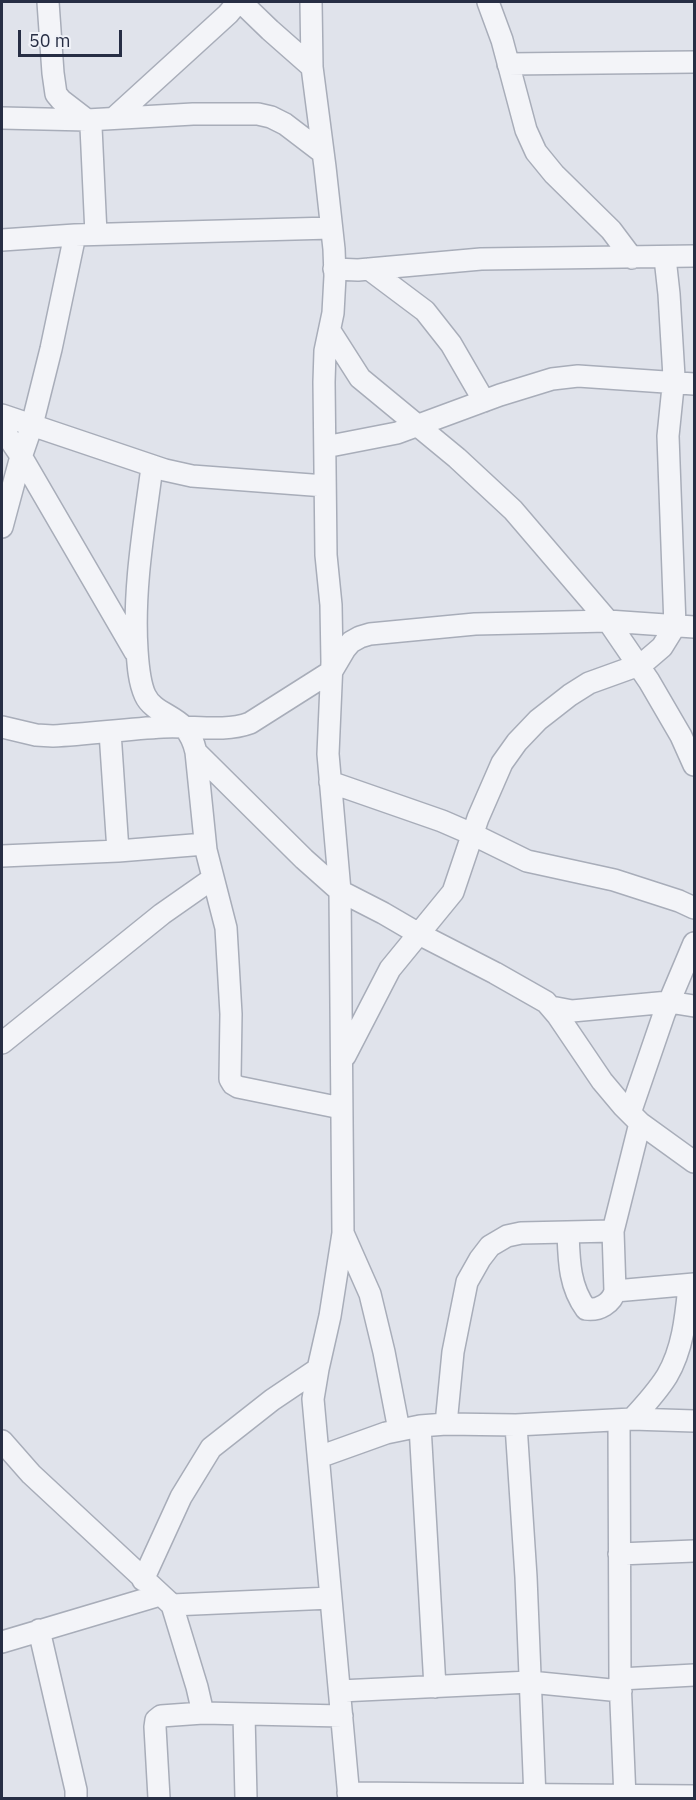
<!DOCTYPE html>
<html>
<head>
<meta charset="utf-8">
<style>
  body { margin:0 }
  #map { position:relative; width:696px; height:1800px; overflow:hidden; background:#e0e3eb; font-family:"IBM Plex Sans",sans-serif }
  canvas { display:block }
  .frame { position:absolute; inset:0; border:3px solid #272e44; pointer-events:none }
  .scale { position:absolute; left:18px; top:30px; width:104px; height:27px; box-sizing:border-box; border:3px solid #272e44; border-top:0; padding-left:8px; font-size:18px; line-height:21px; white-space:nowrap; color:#272e44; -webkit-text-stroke:4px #f0f2f8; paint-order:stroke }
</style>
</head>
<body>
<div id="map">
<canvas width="696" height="1800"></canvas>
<div class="frame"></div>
<div class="scale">50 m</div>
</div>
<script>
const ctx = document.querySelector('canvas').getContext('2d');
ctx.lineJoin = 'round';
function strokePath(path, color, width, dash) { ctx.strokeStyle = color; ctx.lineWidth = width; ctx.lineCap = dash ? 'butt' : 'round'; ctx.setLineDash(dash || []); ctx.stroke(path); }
const minor = new Path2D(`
  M48,2L53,73L56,94L61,100L87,120L91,127L96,234
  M241,2L270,30L312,67
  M311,2L312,67L325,167L334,249L335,276L333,313L325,351L324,382L326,555L331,605L332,662L328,754L340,891L343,1233L330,1316L318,1369L313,1399L349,1798
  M488,2L502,40L526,130L536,152L554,174L611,230L632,258
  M508,64L694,62
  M115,117L228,14L238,2
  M2,118L87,120L193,114H258L271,117L285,124L323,153
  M2,240L75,235L331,228
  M334,269L358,270L481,259L694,256
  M369,269L425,311L451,344L484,401
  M330,331L360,378L457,458L513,510L608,621L649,681L681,736L694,765
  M2,415L165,470L192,476L325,486
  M2,428L21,456L135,652
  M325,447L397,433L500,395L552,379L578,376L694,384
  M152,467C144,528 133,589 137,650C138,665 139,682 145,695C152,711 173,715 184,727C190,734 194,743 196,752L206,850L226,928L231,1014L230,1079L233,1084L238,1087L341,1108
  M2,527L20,460L32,425L51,349L75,235
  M2,727L36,735L53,736C90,734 126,729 163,727C191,725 223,733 250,723L332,671L345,649L351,642L360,637L370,634L475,624L608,621L694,627
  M110,732L118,851
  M196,752L304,859L340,891L383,913L419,934L495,973L546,1002L558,1016L602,1081L623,1106L640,1123L694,1162
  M330,782L442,821L472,834L527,861L614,880L679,901L694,908
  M2,856L118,851L205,844
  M551,1007L572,1011L669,1002L694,1006
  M2,1043L162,914L212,879
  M345,1056L390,969L453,892L478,818L502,763L517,742L538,720L570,695L589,683L639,665L648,659L662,647L675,626L668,436L674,377L669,294L665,258
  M630,1113L664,1014L694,943
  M568,1232C569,1260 569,1286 586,1309C599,1311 612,1303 615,1291L613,1231L640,1123
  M343,1233L370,1294L384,1352L399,1430
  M615,1291L694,1284
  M632,1419C645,1405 657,1392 667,1376C683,1349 686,1316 689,1286
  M619,1420L620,1679L625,1798
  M446,1424L453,1352L467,1282L480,1259L490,1246L507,1236L521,1233L613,1231
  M516,1425L526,1577L535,1798
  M420,1426L435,1687
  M2,1441L31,1474L172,1605L197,1687L203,1713
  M319,1457L386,1433L420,1426L446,1424L516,1425L632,1419L694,1421
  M619,1554L694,1551
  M143,1580L181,1497L211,1448L272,1400L318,1369
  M172,1605L331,1598
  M39,1630L76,1790V1798
  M2,1642L160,1595
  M620,1679L694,1675
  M340,1691L530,1682L621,1691
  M244,1715L246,1798
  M348,1793L694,1796
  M159,1798L155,1727L156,1720L161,1716L203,1713L342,1716`);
strokePath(minor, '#a8adb9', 24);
strokePath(minor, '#f3f4f8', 21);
</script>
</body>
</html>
